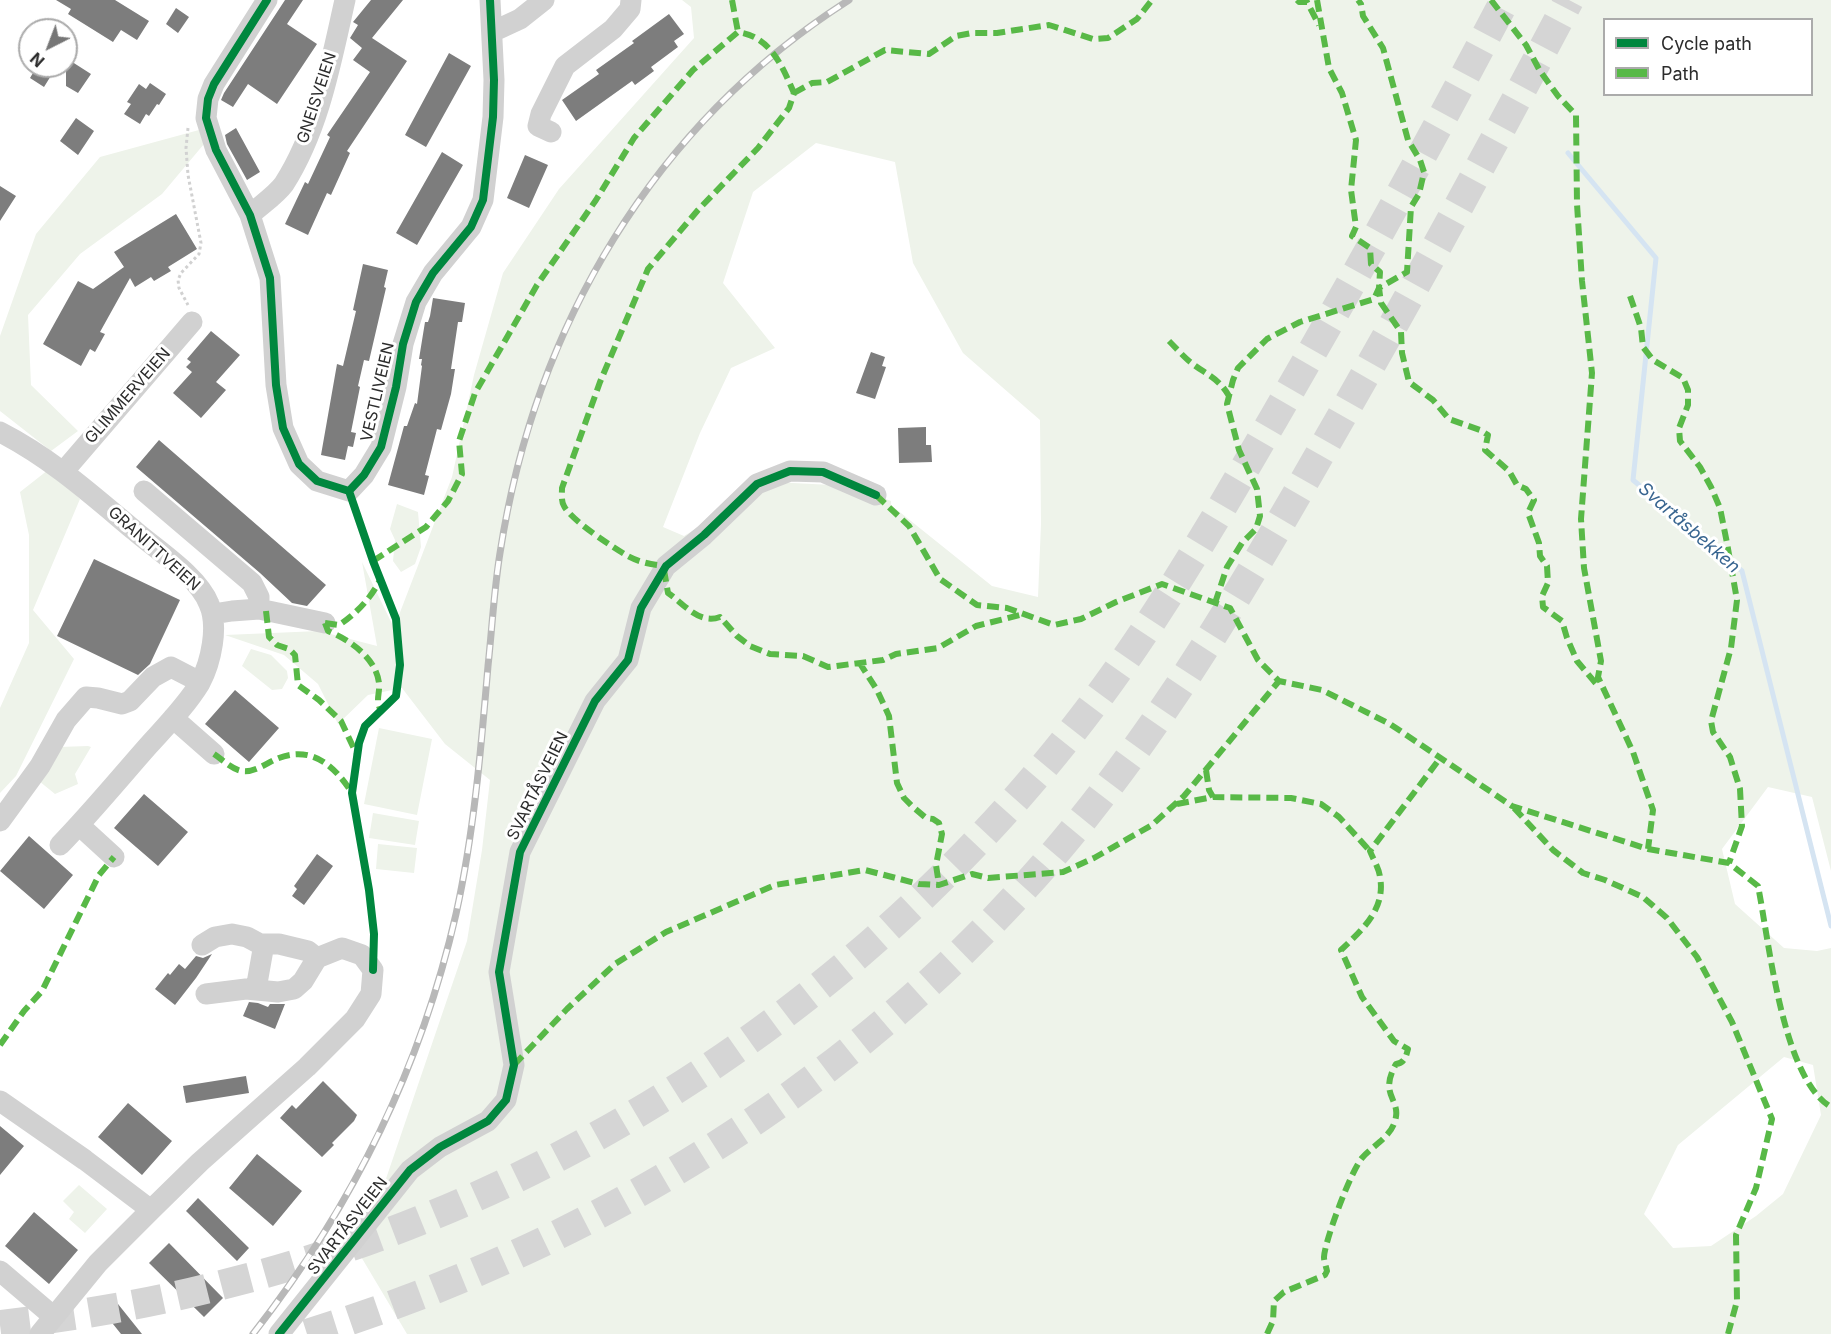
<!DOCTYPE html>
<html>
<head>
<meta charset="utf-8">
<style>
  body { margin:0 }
  #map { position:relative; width:1831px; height:1334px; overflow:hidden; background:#fff; font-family:Inter,sans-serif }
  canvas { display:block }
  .legend { position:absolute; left:1603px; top:18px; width:210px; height:78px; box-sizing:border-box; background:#fff; border:2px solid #ababab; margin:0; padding:8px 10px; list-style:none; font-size:18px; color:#2c2c2c }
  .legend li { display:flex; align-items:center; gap:12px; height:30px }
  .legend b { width:30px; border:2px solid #ababab }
  .north { position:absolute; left:18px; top:18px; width:60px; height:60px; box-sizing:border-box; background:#fff; border:2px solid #ababab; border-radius:50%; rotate:222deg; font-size:16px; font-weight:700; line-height:24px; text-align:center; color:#2c2c2c }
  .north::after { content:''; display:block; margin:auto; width:21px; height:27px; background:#767676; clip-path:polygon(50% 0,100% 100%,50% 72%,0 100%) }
</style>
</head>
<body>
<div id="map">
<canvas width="1831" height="1334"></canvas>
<ul class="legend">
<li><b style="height:8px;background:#00873e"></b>Cycle path</li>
<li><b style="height:8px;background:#58b947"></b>Path</li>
</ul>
<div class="north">N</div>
</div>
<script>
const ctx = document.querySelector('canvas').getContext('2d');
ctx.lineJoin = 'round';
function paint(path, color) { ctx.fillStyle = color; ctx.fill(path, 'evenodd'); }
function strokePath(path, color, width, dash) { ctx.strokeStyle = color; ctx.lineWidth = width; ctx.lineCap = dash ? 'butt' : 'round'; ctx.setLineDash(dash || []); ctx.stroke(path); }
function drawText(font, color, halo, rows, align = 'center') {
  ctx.font = font + ' Inter,sans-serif'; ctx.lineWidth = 6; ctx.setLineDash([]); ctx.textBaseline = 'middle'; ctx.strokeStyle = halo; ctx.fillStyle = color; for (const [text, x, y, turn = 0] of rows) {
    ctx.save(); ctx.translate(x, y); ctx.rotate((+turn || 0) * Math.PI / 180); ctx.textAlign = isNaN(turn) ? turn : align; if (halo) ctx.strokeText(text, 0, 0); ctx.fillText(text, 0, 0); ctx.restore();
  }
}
paint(new Path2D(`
  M682,0H1831V871L1812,797L1768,787L1722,849L1735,904L1784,948L1817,951L1831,948V1334H407L360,1255L467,941L482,850L490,780L445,744L402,688L368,695L338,724L318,684L284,655L225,635L319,631L377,646L362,562L394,628L452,477L474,375L503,273L559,189L694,38L691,7ZM1604,20H1812V94H1604ZM816,143L895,162L913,263L963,353L1040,420L1041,524L1038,597L992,586L891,505V501L851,486L773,482L684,536L663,527L700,433L731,368L775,348L723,283L753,192ZM1784,1057L1813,1065L1821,1115L1783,1194L1756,1216L1711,1246L1673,1248L1644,1214L1678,1145Z
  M199,130L204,144L162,194L80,254L28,315L31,385L78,431L51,451L0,411V336L36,234L100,157Z
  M48,470L80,499L33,610L74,659L16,776L0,793V708L29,643V535L20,492Z
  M397,504L418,512L421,547L415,564L401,572L393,561L395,540L390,529Z
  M251,649L271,655L287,671L288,678L282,689L272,690L242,666Z
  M379,728L432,739L417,815L364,804Z
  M88,746L91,747L75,774L78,784L55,794L39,781L59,747Z
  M373,813L419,821L415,845L369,838Z
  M378,844L417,848L414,873L376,869Z
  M79,1185L107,1209L85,1233L69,1219L74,1212L63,1201Z`), '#eef3ea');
strokePath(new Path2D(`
  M1568,153L1656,258L1633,480L1742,571L1831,926`), '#d5e4f2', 5);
paint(new Path2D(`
  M56,0H115L149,21L137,40L121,30L113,42L68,14L71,9Z
  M285,0H303L287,24L317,44L277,104L248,84L233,107L221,100L224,93Z
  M371,0H403L372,38L407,61L347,151L350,153L331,195L327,193L308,235L285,224L305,182L308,184L330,137L327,135L370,72L353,60L362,48L350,38L358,25L353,22Z
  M176,8L189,17L178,33L166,24Z
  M669,14L684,34L674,41L678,47L651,67L654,71L635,85L632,81L576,121L562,100L599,74L596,70L634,43L632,41Z
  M449,53L471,66L426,147L405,135Z
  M66,58L91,74L78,93L66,86Z
  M37,66H57L44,87L30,78Z
  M150,83L166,94L159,105L157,104L149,116L146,114L140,124L124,114L131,104L127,102L139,84L146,89Z
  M76,118L94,131L78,155L60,141Z
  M236,128L260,172L247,180L227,144L225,135Z
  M442,152L463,165L417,245L396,233Z
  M525,155L548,165L529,208L507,198Z
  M0,186L16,196L0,221Z
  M176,214L197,249L168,267L171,271L154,281L151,277L135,287L130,278L100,332L105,334L95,352L90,349L81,366L43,344L78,281L93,289L124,267L114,252Z
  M363,264L388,270L384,287L386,288L369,361L364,360L358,386L360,387L351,432L356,433L353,447L348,446L345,460L321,455L337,364L343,366L356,311L353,310Z
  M433,298L465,303L462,322H458L451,369H455L451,394L441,430L437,429L425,475L429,476L424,495L388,485L404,426H407L415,403L417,404L422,366L421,365L422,359H419L425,322H428L430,316Z
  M211,331L240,355L216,382L226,390L201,418L173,393L192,372L186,367L191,362L187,359Z
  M871,352L885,357L882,366L886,367L875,399L856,393Z
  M926,427V445H931L932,462L899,463L898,428Z
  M159,440L326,585L307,606L292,603L260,573L136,467Z
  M94,559L180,600L150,664L138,675L57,636Z
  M235,690L279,728L249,762L205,724Z
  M144,794L188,832L158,866L114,828Z
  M29,836L73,875L44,909L0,871Z
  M317,854L333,866L304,905L292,896L297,889L294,886Z
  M212,954L196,978L175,1005L155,989L168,973L170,975L179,964L185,969L196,956L203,958Z
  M249,1002L258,1003L268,1007L270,1004H285L275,1029L243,1016Z
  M246,1076L249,1093L186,1103L183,1086Z
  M323,1081L357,1115L354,1121L332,1143L334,1145L322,1157L280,1118L292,1105L296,1109Z
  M128,1103L172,1141L142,1175L98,1137Z
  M0,1126L24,1146L0,1175Z
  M257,1154L302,1191L273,1226L229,1188Z
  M198,1198L249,1248L237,1261L186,1211Z
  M34,1212L78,1250L49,1284L5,1246Z
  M169,1243L223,1298L204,1317L149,1263Z
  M118,1304L142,1334H121L105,1314Z`), '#7d7d7d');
strokePath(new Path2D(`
  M0,1325C77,1316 154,1303 229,1283C558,1199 857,1003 1067,738C1147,638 1210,528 1274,418C1354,280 1431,141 1505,0
  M307,1334C599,1244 868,1077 1064,842C1165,721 1244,587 1321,452C1407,303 1489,152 1569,0`), '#d5d5d5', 30, [30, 15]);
strokePath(new Path2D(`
  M188,128L186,148L188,175L201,243L199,254L181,273L178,280L179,288L188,305`), '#d1d1d1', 3, [3, 3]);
strokePath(new Path2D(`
  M267,0L214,84L208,99L206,118L216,150L250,215L270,278L276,385L283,428L299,464L317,481L349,491L364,475L381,447L396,387L403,344L416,302L433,273L471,227L483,200L493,117L494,80L490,0
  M492,32L520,19L544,0
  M551,132L538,126L541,114L565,66L613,29L630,9L631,0
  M250,215C261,205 276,195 284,184C319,129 331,62 345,0
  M0,432C51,458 92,495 135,531C157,550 198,576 209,604C219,626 211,662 200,683C186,706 166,726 148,746C119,779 91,813 60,845
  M64,471L192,322
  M144,491L252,583L259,597V609
  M213,614L232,611L259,609L325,623
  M173,718L214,754
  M0,821L40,766L66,720L86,697L98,698L122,704L130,701L153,677L171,667L200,682
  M79,825L114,857
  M202,945L215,937L232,934L247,937L260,944H279L308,951L317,958
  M256,989L264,944
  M206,994L246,989L278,992L294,989L303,981L317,958
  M0,1101L85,1160L151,1210
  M0,1271L54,1317
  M40,1334L98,1263L151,1210L200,1162L307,1067L355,1019L371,994L373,970L362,955L342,948L317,958
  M279,1334L410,1170L440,1147L488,1121L506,1100L514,1065L499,972L520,852L595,701L628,660L641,608L666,566L704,535L757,484L790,471L823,472L876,495`), '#d1d1d1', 21);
const rail = new Path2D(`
  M253,1334C350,1210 421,1068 456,914C474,833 481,749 488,666C492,629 494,590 500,553C535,326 653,125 849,0`);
strokePath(rail, '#b8b8b8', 7);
strokePath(rail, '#fff', 4.5, [14]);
strokePath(new Path2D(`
  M732,0L738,32
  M1297,0L1299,2H1307L1319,25
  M1317,0L1329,68L1342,93L1356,140L1351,190L1356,227L1352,236L1370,248L1371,264L1380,272L1379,288L1381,303L1401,332L1402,353L1409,382L1433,400L1449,419L1480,430L1488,435L1485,450L1509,471L1517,485L1526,489L1534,500L1528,513L1539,543L1540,556L1547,566L1548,583L1542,596L1543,607L1562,621L1567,638L1577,661L1598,686
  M1491,0L1526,45L1540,71L1558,96L1576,115L1577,204L1582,281L1592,373L1581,519L1584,568L1601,661L1598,677L1633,752L1653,810L1648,849
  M794,93L812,83L827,82L885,50L929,54L956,36L972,33H997L1049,25L1093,39L1108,38L1137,19L1152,0
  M1630,296L1641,328L1643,347L1653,360L1683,378L1688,390V405L1679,428L1680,441L1700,467L1711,487L1720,508L1727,543L1737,600L1731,648L1711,721L1713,732L1730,757L1740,789L1742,826L1729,863
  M1169,341C1175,347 1182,355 1189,361C1206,375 1217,376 1229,396
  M876,495L909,526L940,579L977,605L1007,608L1054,625L1081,619L1116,602L1162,584L1230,608L1258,660L1279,681L1322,690L1390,724L1512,806L1648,849L1729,863L1758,886C1769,940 1782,1078 1831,1107
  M373,561L426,527L448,501L462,474L459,441L475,393L537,285L596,200L634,138L693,70L738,32C771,37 782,66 794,93L789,108L758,148L698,210L648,269L600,382L562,488C562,494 561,501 564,506C571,520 611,546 626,555C638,562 652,565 666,566
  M664,570L668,593C683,603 699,625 720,617L737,636L750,646L770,654L803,656L828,667L883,660L896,654L938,648L976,626L1024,614
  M1215,603L1227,567L1242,543L1256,529L1260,516L1257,489L1239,450L1227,404L1233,380L1238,368L1267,339L1300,322L1374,299L1379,288L1407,272L1411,207L1419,194L1424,172L1420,160L1408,140L1383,48L1363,16L1361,4L1358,0
  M266,611L269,637L277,645L289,649L295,655L298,685L319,700L341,721L356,753
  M325,623L328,631C350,640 376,658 379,683C380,695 375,699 381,711
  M325,623L339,625C356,614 371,598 380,580
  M859,662L877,690L889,716L897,783L904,798L913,807L926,818L933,819L939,823L942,834L936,865L939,885
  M214,754C223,760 231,769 242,771C251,773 263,766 272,761C308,743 333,763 352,793
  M1206,770L1209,790L1213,797
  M1177,804L1213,797L1291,798L1321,804L1339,817L1370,851
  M1514,808L1553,850L1583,873L1605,880L1643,897L1667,918L1697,957L1732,1022L1772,1119L1756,1188L1736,1235L1737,1301L1728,1334
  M0,1045L24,1011L42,991L99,875L114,857
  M514,1065L567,1009L615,964L666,932L775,885L865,870L919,884L939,885L972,874L988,878L1063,872L1094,858L1152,825L1184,796L1279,681
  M1267,1334L1273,1321L1274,1301L1284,1292L1325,1275L1327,1271C1326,1266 1324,1262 1324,1257C1325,1240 1351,1171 1362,1158C1372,1146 1390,1138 1395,1121C1402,1099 1378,1096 1396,1064C1405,1063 1406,1056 1408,1049L1394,1041L1362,997L1341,950C1362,930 1386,909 1380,877C1379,868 1373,859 1370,851L1441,757`), '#58b947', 6, [12, 6]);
strokePath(new Path2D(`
  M267,0L214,84L208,99L206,118L216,150L250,215L270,278L276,385L283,428L299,464L317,481L349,491L364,475L381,447L396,387L403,344L416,302L433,273L471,227L483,200L493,117L494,80L490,0
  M349,491L373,561L396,619L400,665L396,696L365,726L359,743L352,793L369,890L374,934L373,970
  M279,1334L410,1170L440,1147L488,1121L506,1100L514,1065L499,972L520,852L595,701L628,660L641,608L666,566L704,535L757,484L790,471L823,472L876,495`), '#00873e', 8);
drawText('16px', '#2c2c2c', '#fff', [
  ["GNEISVEIEN",317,98,-72],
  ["VESTLIVEIEN",378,392,-77],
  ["GLIMMERVEIEN",128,396,-49],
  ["GRANITTVEIEN",154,549,42],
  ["SVARTÅSVEIEN",538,786,-64],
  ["SVARTÅSVEIEN",348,1226,-52]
]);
drawText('italic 18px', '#386590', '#fff', [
  ["Svartåsbekken",1689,528,41]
]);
</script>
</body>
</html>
